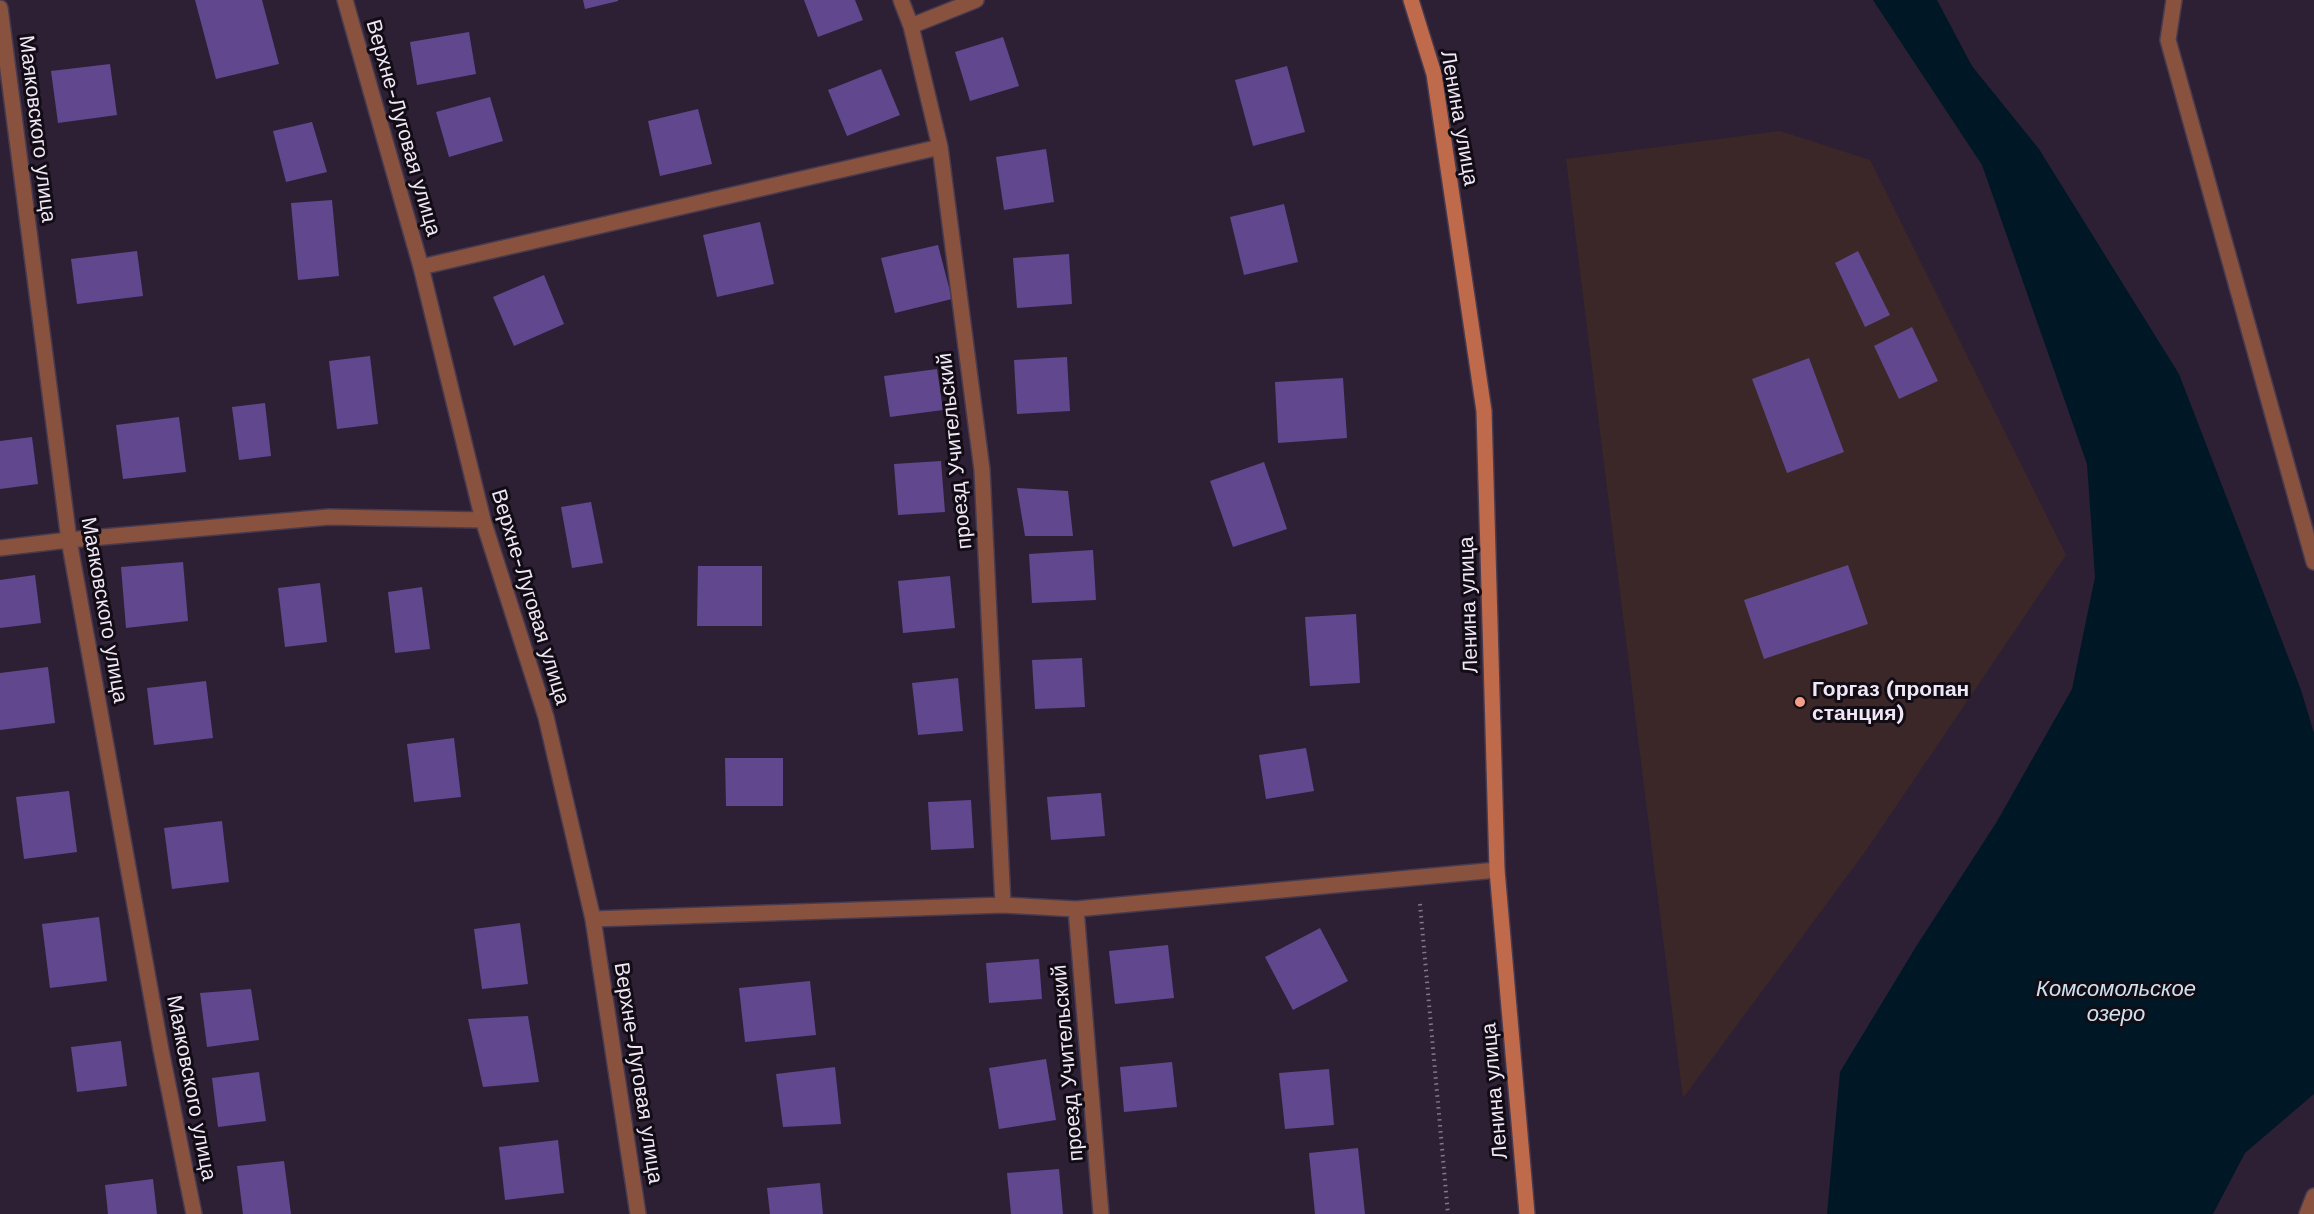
<!DOCTYPE html>
<html>
<head>
<meta charset="utf-8">
<style>
  body { margin:0 }
  canvas { display:block; background:#2d1f34 }
</style>
</head>
<body>
<canvas width="2314" height="1214"></canvas>
<script>
const ctx = document.querySelector('canvas').getContext('2d');
ctx.lineJoin = 'round';
function paint(path, color) { ctx.fillStyle = color; ctx.fill(path, 'evenodd'); }
function strokePath(path, color, width, dash) { ctx.strokeStyle = color; ctx.lineWidth = width; ctx.lineCap = dash ? 'butt' : 'round'; ctx.setLineDash(dash || []); ctx.stroke(path); }
function drawText(font, color, halo, rows, align = 'center') {
  ctx.font = font + ' "Work Sans",sans-serif'; ctx.lineWidth = 6; ctx.setLineDash([]); ctx.textBaseline = 'middle'; ctx.strokeStyle = halo; ctx.fillStyle = color; for (const [text, x, y, turn = 0] of rows) {
    ctx.save(); ctx.translate(x, y); ctx.rotate((+turn || 0) * Math.PI / 180); ctx.textAlign = isNaN(turn) ? turn : align; if (halo) ctx.strokeText(text, 0, 0); ctx.fillText(text, 0, 0); ctx.restore();
  }
}
paint(new Path2D(`
  M1780,131L1870,160L2066,555L1867,849L1683,1098L1566,159Z`), '#3b2727');
paint(new Path2D(`
  M1873,0H1937L1972,66L2039,149L2179,374L2301,690L2314,733V1094L2245,1153L2213,1214H1827L1840,1072L1917,945L1996,823L2072,689L2095,577L2087,464L1982,165Z`), '#001726');
paint(new Path2D(`
  M195,0H262L279,64L216,79Z
  M583,0H618V1L585,9Z
  M804,0H855L863,20L818,37Z
  M469,32L476,74L417,85L410,42Z
  M1003,37L1019,86L970,101L955,52Z
  M110,64L117,115L58,123L51,71Z
  M1287,66L1305,132L1253,146L1235,80Z
  M881,69L900,115L847,136L828,90Z
  M490,97L503,141L449,157L436,112Z
  M698,109L712,164L660,176L648,121Z
  M312,122L327,172L286,182L273,131Z
  M1046,149L1054,202L1004,210L996,157Z
  M332,200L339,276L298,280L291,203Z
  M1284,204L1298,262L1244,275L1230,217Z
  M760,222L774,284L717,297L703,235Z
  M938,245L952,299L895,313L881,258Z
  M137,251L143,296L77,304L71,259Z
  M1858,251L1890,315L1865,327L1835,263Z
  M1069,254L1072,304L1017,308L1013,258Z
  M544,275L564,324L514,346L493,297Z
  M1912,327L1938,381L1899,399L1874,346Z
  M370,356L378,424L337,429L329,361Z
  M1067,357L1070,411L1017,414L1014,360Z
  M1809,358L1844,452L1787,473L1752,379Z
  M937,369L943,410L890,417L884,376Z
  M1343,378L1347,438L1278,443L1275,382Z
  M265,403L271,456L239,460L232,407Z
  M179,417L186,472L123,479L116,425Z
  M32,437L38,484L0,489V441Z
  M941,461L945,512L898,515L894,464Z
  M1264,462L1287,529L1233,547L1210,481Z
  M1017,488L1068,491L1073,536H1025Z
  M591,502L603,563L572,568L561,507Z
  M1093,550L1096,600L1032,603L1029,554Z
  M183,562L188,621L126,628L121,567Z
  M1848,565L1868,624L1764,659L1744,600Z
  M698,566H762V626H697Z
  M35,575L41,623L0,628V580Z
  M950,576L955,628L903,633L898,581Z
  M320,583L327,642L285,647L278,588Z
  M422,587L430,649L395,653L388,592Z
  M1356,614L1360,683L1310,686L1305,617Z
  M1082,658L1085,707L1035,709L1032,660Z
  M48,667L55,723L0,730V673Z
  M958,678L963,731L918,735L912,683Z
  M206,681L213,738L154,745L147,688Z
  M454,738L461,797L414,802L407,744Z
  M1306,748L1314,791L1266,799L1259,755Z
  M725,758H783V806H726Z
  M69,791L77,852L24,859L16,797Z
  M1101,793L1105,836L1051,840L1047,797Z
  M971,800L974,848L931,850L928,802Z
  M222,821L229,882L172,889L164,828Z
  M99,917L107,981L50,988L42,924Z
  M520,923L528,984L482,989L474,929Z
  M1320,928L1348,981L1293,1010L1265,957Z
  M1168,945L1174,998L1115,1004L1109,951Z
  M1039,959L1042,999L989,1003L986,963Z
  M810,981L816,1035L745,1042L739,988Z
  M251,989L259,1040L207,1047L200,993Z
  M528,1016L539,1082L483,1087L468,1019Z
  M121,1041L127,1086L77,1092L71,1047Z
  M1046,1059L1056,1120L999,1129L989,1068Z
  M1172,1062L1177,1107L1124,1112L1120,1067Z
  M835,1067L841,1124L783,1127L776,1074Z
  M1329,1069L1334,1125L1285,1129L1279,1073Z
  M259,1072L266,1121L218,1127L212,1078Z
  M558,1140L564,1193L505,1200L499,1147Z
  M1358,1148L1365,1214H1315L1309,1153Z
  M284,1161L291,1214H243L237,1166Z
  M1059,1169L1063,1214H1011L1007,1173Z
  M153,1179L157,1214H108L105,1185Z
  M820,1183L823,1214H770L767,1188Z`), '#60478e');
const service = new Path2D(`
  M2174,0L2168,40L2314,562
  M2307,1214L2314,1196`);
const minor = new Path2D(`
  M345,0L421,267L483,520L546,717L593,919L638,1214
  M901,0L911,26L940,147L982,470L1003,905
  M0,8L69,540L161,1050L194,1214
  M911,26L976,0
  M421,267L940,147
  M0,548L69,540L329,517L483,520
  M1076,909L1101,1214
  M593,919L1003,905L1076,909L1497,870`);
const secondary = new Path2D(`
  M1411,0L1434,74L1484,411L1497,870L1527,1214`);
strokePath(service, '#483b4f', 18);
strokePath(minor, '#483b4f', 18);
strokePath(secondary, '#483b4f', 18);
strokePath(new Path2D(`
  M1420,904L1448,1214`), '#837789', 4, [1.5, 4.5]);
strokePath(service, '#88523f', 15);
strokePath(minor, '#88523f', 15);
strokePath(secondary, '#bf6a4b', 15);
for (const [x, y, r, color] of [
  [1800,702,6,"#f49e87"]
]) { const dot = new Path2D(); dot.arc(x, y, r, 0, 2 * Math.PI); ctx.fillStyle = color; ctx.fill(dot); strokePath(dot, '#120c15', 2); }
drawText('21px', '#f0e7f6', '#120c15', [
  ["Ленина улица",1459,118,80],
  ["Верхне-Луговая улица",403,128,74],
  ["Маяковского улица",37,129,83],
  ["проезд Учительский",955,451,-96],
  ["Верхне-Луговая улица",530,597,73],
  ["Ленина улица",1469,605,-92],
  ["Маяковского улица",104,610,80],
  ["проезд Учительский",1068,1063,-95],
  ["Верхне-Луговая улица",638,1073,81],
  ["Маяковского улица",191,1088,79],
  ["Ленина улица",1495,1091,-95]
]);
drawText('bold 21px', '#f0e7f6', '#120c15', [
  ["Горгаз (пропан",1812,690],
  ["станция)",1812,714]
], 'left');
drawText('italic 22px', '#cde2ef', '#120c15', [
  ["Комсомольское",2116,990],
  ["озеро",2116,1015]
]);
</script>
</body>
</html>
